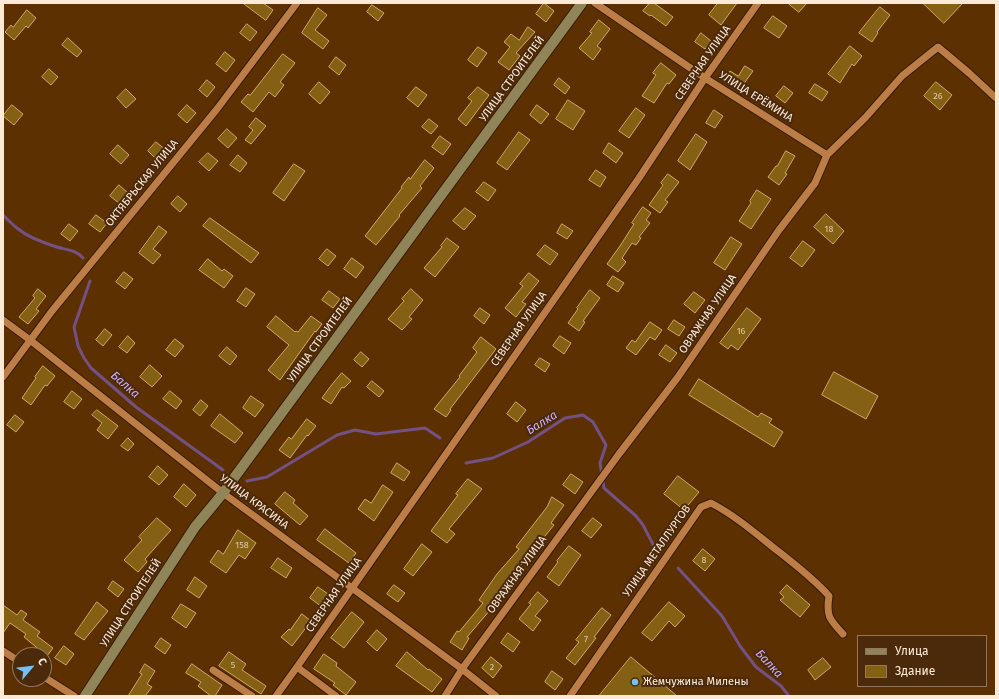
<!DOCTYPE html>
<html>
<head>
<meta charset="utf-8">
<style>
  body { margin:0 }
  #map { position:relative; width:999px; height:699px; overflow:hidden; background:#5c3000; font-family:"Fira Sans",sans-serif }
  canvas { display:block }
  .frame { position:absolute; inset:0; border:4px solid #ffead9; pointer-events:none }
  .legend { position:absolute; left:857px; top:635px; width:130px; height:52px; box-sizing:border-box; background:#4a2a0b; border:1px solid #92775d; margin:0; padding:5px 7px; list-style:none; font-size:12px; color:#ffead9 }
  .legend li { display:flex; align-items:center; gap:8px; height:20px }
  .legend b { width:20px; border:1px solid #92775d }
  .north { position:absolute; left:12px; top:647px; width:40px; height:40px; box-sizing:border-box; background:#4a2a0b; border:1px solid #92775d; border-radius:50%; rotate:62deg; font-size:11px; font-weight:700; line-height:16px; text-align:center; color:#ffead9 }
  .north::after { content:''; display:block; margin:auto; width:14px; height:18px; background:#73c1f6; clip-path:polygon(50% 0,100% 100%,50% 72%,0 100%) }
</style>
</head>
<body>
<div id="map">
<canvas width="999" height="699"></canvas>
<div class="frame"></div>
<ul class="legend">
<li><b style="height:5px;background:#908459"></b>Улица</li>
<li><b style="height:11px;background:#846014"></b>Здание</li>
</ul>
<div class="north">С</div>
</div>
<script>
const ctx = document.querySelector('canvas').getContext('2d');
ctx.lineJoin = 'round';
function strokePath(path, color, width, dash) { ctx.strokeStyle = color; ctx.lineWidth = width; ctx.lineCap = dash ? 'butt' : 'round'; ctx.setLineDash(dash || []); ctx.stroke(path); }
function paint(path, color) { ctx.fillStyle = color; ctx.fill(path, 'evenodd'); }
function drawText(font, color, halo, rows, align = 'center') {
  ctx.font = font + ' "Fira Sans",sans-serif'; ctx.lineWidth = 4; ctx.setLineDash([]); ctx.textBaseline = 'middle'; ctx.strokeStyle = halo; ctx.fillStyle = color; for (const [text, x, y, turn = 0] of rows) {
    ctx.save(); ctx.translate(x, y); ctx.rotate((+turn || 0) * Math.PI / 180); ctx.textAlign = isNaN(turn) ? turn : align; if (halo) ctx.strokeText(text, 0, 0); ctx.fillText(text, 0, 0); ctx.restore();
  }
}
strokePath(new Path2D(`
  M3,215C12,224 21,233 33,238C40,241 47,244 54,246C64,250 76,249 83,258
  M90,281L74,327L78,346L84,358L91,368L136,407L223,470
  M466,463L493,458L528,442L565,418L583,415L593,422L606,445L600,463L604,488L636,516L643,525L657,552
  M247,481L267,477L337,435L355,430L376,434L425,428L440,438
  M678,568L722,616L740,646L756,667L781,686L789,696`), '#735184', 3);
const building = new Path2D(`
  M243,3H263L273,10L266,20Z
  M544,3L554,11L546,22L536,14Z
  M650,3H654L673,17L666,26L651,15L650,16L643,11Z
  M718,3H737L721,25L709,15Z
  M788,3H807L799,12Z
  M923,3H963L944,23Z
  M372,5L384,13L378,21L367,12Z
  M880,7L890,15L877,32L878,33L872,42L859,33Z
  M318,8L327,15L315,30L329,41L323,49L302,33Z
  M27,10L36,18L28,28L26,26L14,40L5,32L11,25L13,27Z
  M773,16L787,26L779,38L764,28Z
  M599,20L610,29L597,46L601,49L593,60L579,48L592,33L590,32Z
  M247,24L257,32L250,41L240,33Z
  M528,27L535,32L516,53L520,56L509,70L498,62L510,47L504,42L511,34L519,40Z
  M701,33L711,41L705,49L695,42Z
  M68,38L82,51L77,57L62,45Z
  M850,46L862,56L854,66L852,64L840,83L828,74Z
  M478,47L487,53L477,67L468,60Z
  M225,52L235,60L226,72L216,64Z
  M283,54L295,63L280,82L284,85L275,97L269,92L253,112L241,102L248,94L250,95Z
  M336,57L346,65L339,75L329,67Z
  M661,63L676,75L669,84L667,83L654,103L642,96L656,75L653,73Z
  M745,66L753,71L740,89L725,79L730,71L738,76Z
  M49,69L58,77L51,85L42,77Z
  M559,78L570,87L565,94L554,85Z
  M207,80L215,87L207,97L199,90Z
  M319,82L330,92L320,104L309,94Z
  M936,82L952,95L940,110L924,96Z
  M815,84L828,92L822,101L809,93Z
  M784,86L793,93L785,103L776,96Z
  M416,87L427,95L418,107L407,98Z
  M478,87L489,95L466,126L458,119L472,101L468,98Z
  M126,89L136,99L126,108L117,98Z
  M568,100L585,111L573,130L556,119Z
  M12,105L23,114L14,125L3,116Z
  M187,105L196,113L187,123L178,115Z
  M537,105L549,114L541,124L530,115Z
  M636,108L645,115L629,138L619,131Z
  M714,110L723,116L715,128L706,123Z
  M256,118L266,126L251,144L245,140L253,130L249,127Z
  M429,119L438,126L431,134L422,127Z
  M227,129L237,138L228,148L218,139Z
  M519,132L530,140L507,170L497,163Z
  M696,134L707,142L690,170L678,161Z
  M440,136L451,144L443,155L432,147Z
  M156,142L166,150L157,160L148,151Z
  M609,143L623,153L616,163L603,153Z
  M118,145L129,155L121,164L110,154Z
  M786,151L795,156L785,173L787,174L779,185L768,177L776,166H777Z
  M208,153L218,161L209,171L199,162Z
  M238,155L247,163L240,172L230,165Z
  M425,160L434,168L420,186L422,188L399,215L400,216L376,245L365,236L402,188L401,187L409,177L410,179Z
  M294,164L305,171L284,201L273,193Z
  M596,170L606,177L600,187L589,180Z
  M668,174L679,182L665,200L668,202L660,213L649,205L663,185L661,183Z
  M484,182L496,190L488,201L476,192Z
  M119,185L128,193L120,204L110,196Z
  M757,190L771,199L751,229L739,221L751,203L750,201Z
  M178,196L187,204L180,212L171,204Z
  M643,207L651,213L646,220L650,223L639,237L641,238L636,245L632,243L622,258L626,262L618,272L607,264L620,246L634,224L632,223Z
  M465,208L476,216L464,230L453,221Z
  M826,214L844,231L833,244L814,227Z
  M96,215L107,223L100,232L89,224Z
  M210,218L259,253L251,263L203,226Z
  M69,224L78,231L70,241L61,234Z
  M562,224L573,231L567,239L557,233Z
  M159,226L167,232L153,249L161,255L153,264L139,253Z
  M731,237L742,244L725,270L714,263Z
  M447,238L459,247L435,277L424,268L442,247L441,246Z
  M803,241L815,250L802,267L790,258Z
  M545,245L558,254L550,265L537,255Z
  M327,249L336,256L328,266L319,259Z
  M352,258L364,267L356,278L344,269Z
  M208,259L222,271L224,269L233,276L224,288L199,270Z
  M124,272L133,279L125,289L116,282Z
  M529,273L539,281L522,302L526,304L516,317L505,308L523,286L520,284Z
  M613,276L624,283L618,292L607,285Z
  M246,288L255,294L246,307L237,301Z
  M38,289L46,296L36,309L39,311L28,324L19,317L35,298L33,296Z
  M411,289L423,300L409,317L412,319L402,330L388,319L404,301L402,299Z
  M590,290L600,298L583,321L585,322L579,331L568,323L578,309L577,308Z
  M329,291L340,299L333,308L322,300Z
  M694,292L705,300L695,313L684,304Z
  M480,308L490,315L484,324L474,316Z
  M747,308L761,319L738,350L731,345L728,349L720,343Z
  M276,316L295,332L296,331L298,332L311,316L322,324L316,332L315,331L280,380L268,370L289,345L267,327Z
  M674,320L685,327L679,336L668,329Z
  M650,322L662,330L655,340L650,337L636,355L626,348L632,340L635,342Z
  M105,329L112,335L103,346L96,340Z
  M128,336L135,343L127,353L119,347Z
  M560,336L571,343L564,354L553,346Z
  M481,337L496,349L450,409L451,410L446,417L434,409L460,377L459,376L477,352L473,348Z
  M175,339L184,346L175,357L166,350Z
  M666,345L677,353L670,362L659,355Z
  M227,347L237,356L230,365L219,356Z
  M361,352L369,359L362,367L354,360Z
  M540,358L550,364L545,372L535,365Z
  M150,365L162,376L152,387L140,377Z
  M43,366L55,376L47,386L45,385L31,405L22,398L36,378L35,377Z
  M834,372L878,396L866,419L822,395Z
  M342,373L351,381L344,388L342,387L331,404L322,398L330,387Z
  M699,379L758,417L761,413L772,419L769,423L783,432L774,447L689,395Z
  M372,381L384,391L379,397L367,387Z
  M72,391L82,399L74,409L64,402Z
  M170,391L182,401L176,409L163,399Z
  M251,396L264,405L255,417L243,408Z
  M201,400L208,406L200,416L193,410Z
  M516,402L526,410L517,422L507,414Z
  M97,410L118,426L108,439L97,430L102,423L92,415Z
  M220,414L243,433L235,443L211,426Z
  M15,415L24,422L16,432L7,425Z
  M307,419L316,426L308,436L307,435L290,458L279,450L289,437L291,439Z
  M128,438L134,444L128,451L121,446Z
  M397,463L410,472L404,481L391,473Z
  M158,466L168,475L159,485L149,477Z
  M571,474L583,482L575,494L563,485Z
  M678,476L699,492L684,510L664,494Z
  M468,479L482,489L449,529L455,534L447,543L431,531L458,495L456,494Z
  M184,484L196,495L186,507L174,497Z
  M383,485L393,492L374,521L358,509L365,499L371,503Z
  M285,492L295,500L293,503L308,516L300,525L275,504Z
  M552,497L564,505L551,523L554,525L508,581L509,582L491,609L467,637L469,638L462,650L450,642L457,631L459,632L483,603L479,600L497,574L519,549L516,547L547,507Z
  M157,518L171,530L145,559L147,562L138,572L124,560L142,540L139,537Z
  M593,518L602,525L591,538L582,531Z
  M325,529L356,553L349,563L317,540Z
  M238,530L256,543L245,559L239,555L226,573L210,562L218,550L223,554Z
  M422,544L432,552L413,576L404,569Z
  M569,546L581,555L559,586L547,577L558,562L557,561Z
  M703,549L715,559L705,571L693,561Z
  M278,558L292,568L286,578L271,568Z
  M195,577L207,586L199,598L187,590Z
  M113,581L124,589L118,597L108,589Z
  M394,585L405,593L398,602L387,594Z
  M787,585L810,605L800,617L780,600L784,597L780,593Z
  M318,587L331,596L322,607L310,598Z
  M538,592L548,601L535,616L541,620L533,631L519,619L531,604L529,603Z
  M97,602L108,611L84,640L75,634Z
  M669,602L685,616L675,627L669,621L652,641L642,633Z
  M181,604L196,613L186,628L172,618Z
  M3,605L17,615L21,610L27,614L23,620L40,632L37,636L53,648L47,656L24,637L26,634L10,623L3,633Z
  M602,608L611,615L594,637L596,638L575,665L566,658L579,642L576,640Z
  M352,612L364,622L344,648L331,638Z
  M302,614L311,621L292,646L281,637L289,629L290,630Z
  M377,630L387,639L377,651L367,642Z
  M508,633L520,642L513,652L501,643Z
  M161,638L171,645L165,654L155,647Z
  M64,646L74,654L66,665L55,658Z
  M229,652L246,664L242,670L266,686L261,694L219,666Z
  M407,652L428,670L429,669L442,679L432,692L396,666Z
  M324,654L337,663L336,666L356,682L346,695L333,685L335,683L314,669Z
  M491,657L502,666L493,678L482,668Z
  M631,657L677,696H599Z
  M823,658L831,667L815,680L808,670Z
  M145,664L155,671L147,684L152,687L145,696H128L142,674L140,673Z
  M192,664L222,685L215,696H211L198,686L201,682L186,673Z
  M552,671L563,679L555,690L545,682Z`);
paint(building, '#846014');
strokePath(building, '#d3a85d', 1);
const street = new Path2D(`
  M595,3L705,78L827,155
  M3,320L30,340L223,493L462,669L496,696
  M3,377L52,311L217,109L297,3
  M3,651L20,662
  M297,667L336,696
  M213,670L252,696
  M44,677L74,696
  M276,696L297,667L639,178L705,78L758,3
  M445,696L462,669L619,454L678,377L779,230L815,183L827,155L865,118L902,76L938,47L969,73L996,98
  M570,696L701,507L711,503C734,515 754,532 774,548C793,563 813,578 829,596C826,616 829,619 843,634`);
const secondary = new Path2D(`
  M85,696L195,527L223,493L582,3`);
strokePath(street, '#391b00', 9);
strokePath(secondary, '#391b00', 12);
strokePath(street, '#bc7d46', 7);
strokePath(secondary, '#908459', 10);
for (const [x, y, r, color] of [
  [635,682,4,"#73c1f6"]
]) { const dot = new Path2D(); dot.arc(x, y, r, 0, 2 * Math.PI); ctx.fillStyle = color; ctx.fill(dot); strokePath(dot, '#4a2a0b', 1.5); }
drawText('9px', '#e0c8a8', null, [
  ["26",938,96],
  ["18",829,229],
  ["16",741,331],
  ["158",242,545],
  ["8",704,560],
  ["7",586,639],
  ["5",233,665],
  ["2",492,667]
]);
drawText('11px', '#ffead9', '#4a2a0b', [
  ["СЕВЕРНАЯ УЛИЦА",703,63,-55],
  ["УЛИЦА СТРОИТЕЛЕЙ",512,79,-54],
  ["УЛИЦА ЕРЁМИНА",756,97,32],
  ["ОКТЯБРЬСКАЯ УЛИЦА",142,183,-51],
  ["ОВРАЖНАЯ УЛИЦА",708,314,-56],
  ["СЕВЕРНАЯ УЛИЦА",519,329,-55],
  ["УЛИЦА СТРОИТЕЛЕЙ",320,340,-54],
  ["УЛИЦА КРАСИНА",254,502,37],
  ["УЛИЦА МЕТАЛЛУРГОВ",657,551,-55],
  ["ОВРАЖНАЯ УЛИЦА",517,575,-54],
  ["СЕВЕРНАЯ УЛИЦА",334,595,-55],
  ["УЛИЦА СТРОИТЕЛЕЙ",131,603,-57]
]);
drawText('11px', '#ffead9', '#4a2a0b', [
  ["Жемчужина Милены",643,682]
], 'left');
drawText('italic 12px', '#caadfe', '#4a2a0b', [
  ["Балка",125,385,41],
  ["Балка",542,423,-32],
  ["Балка",769,664,47]
]);
</script>
</body>
</html>
